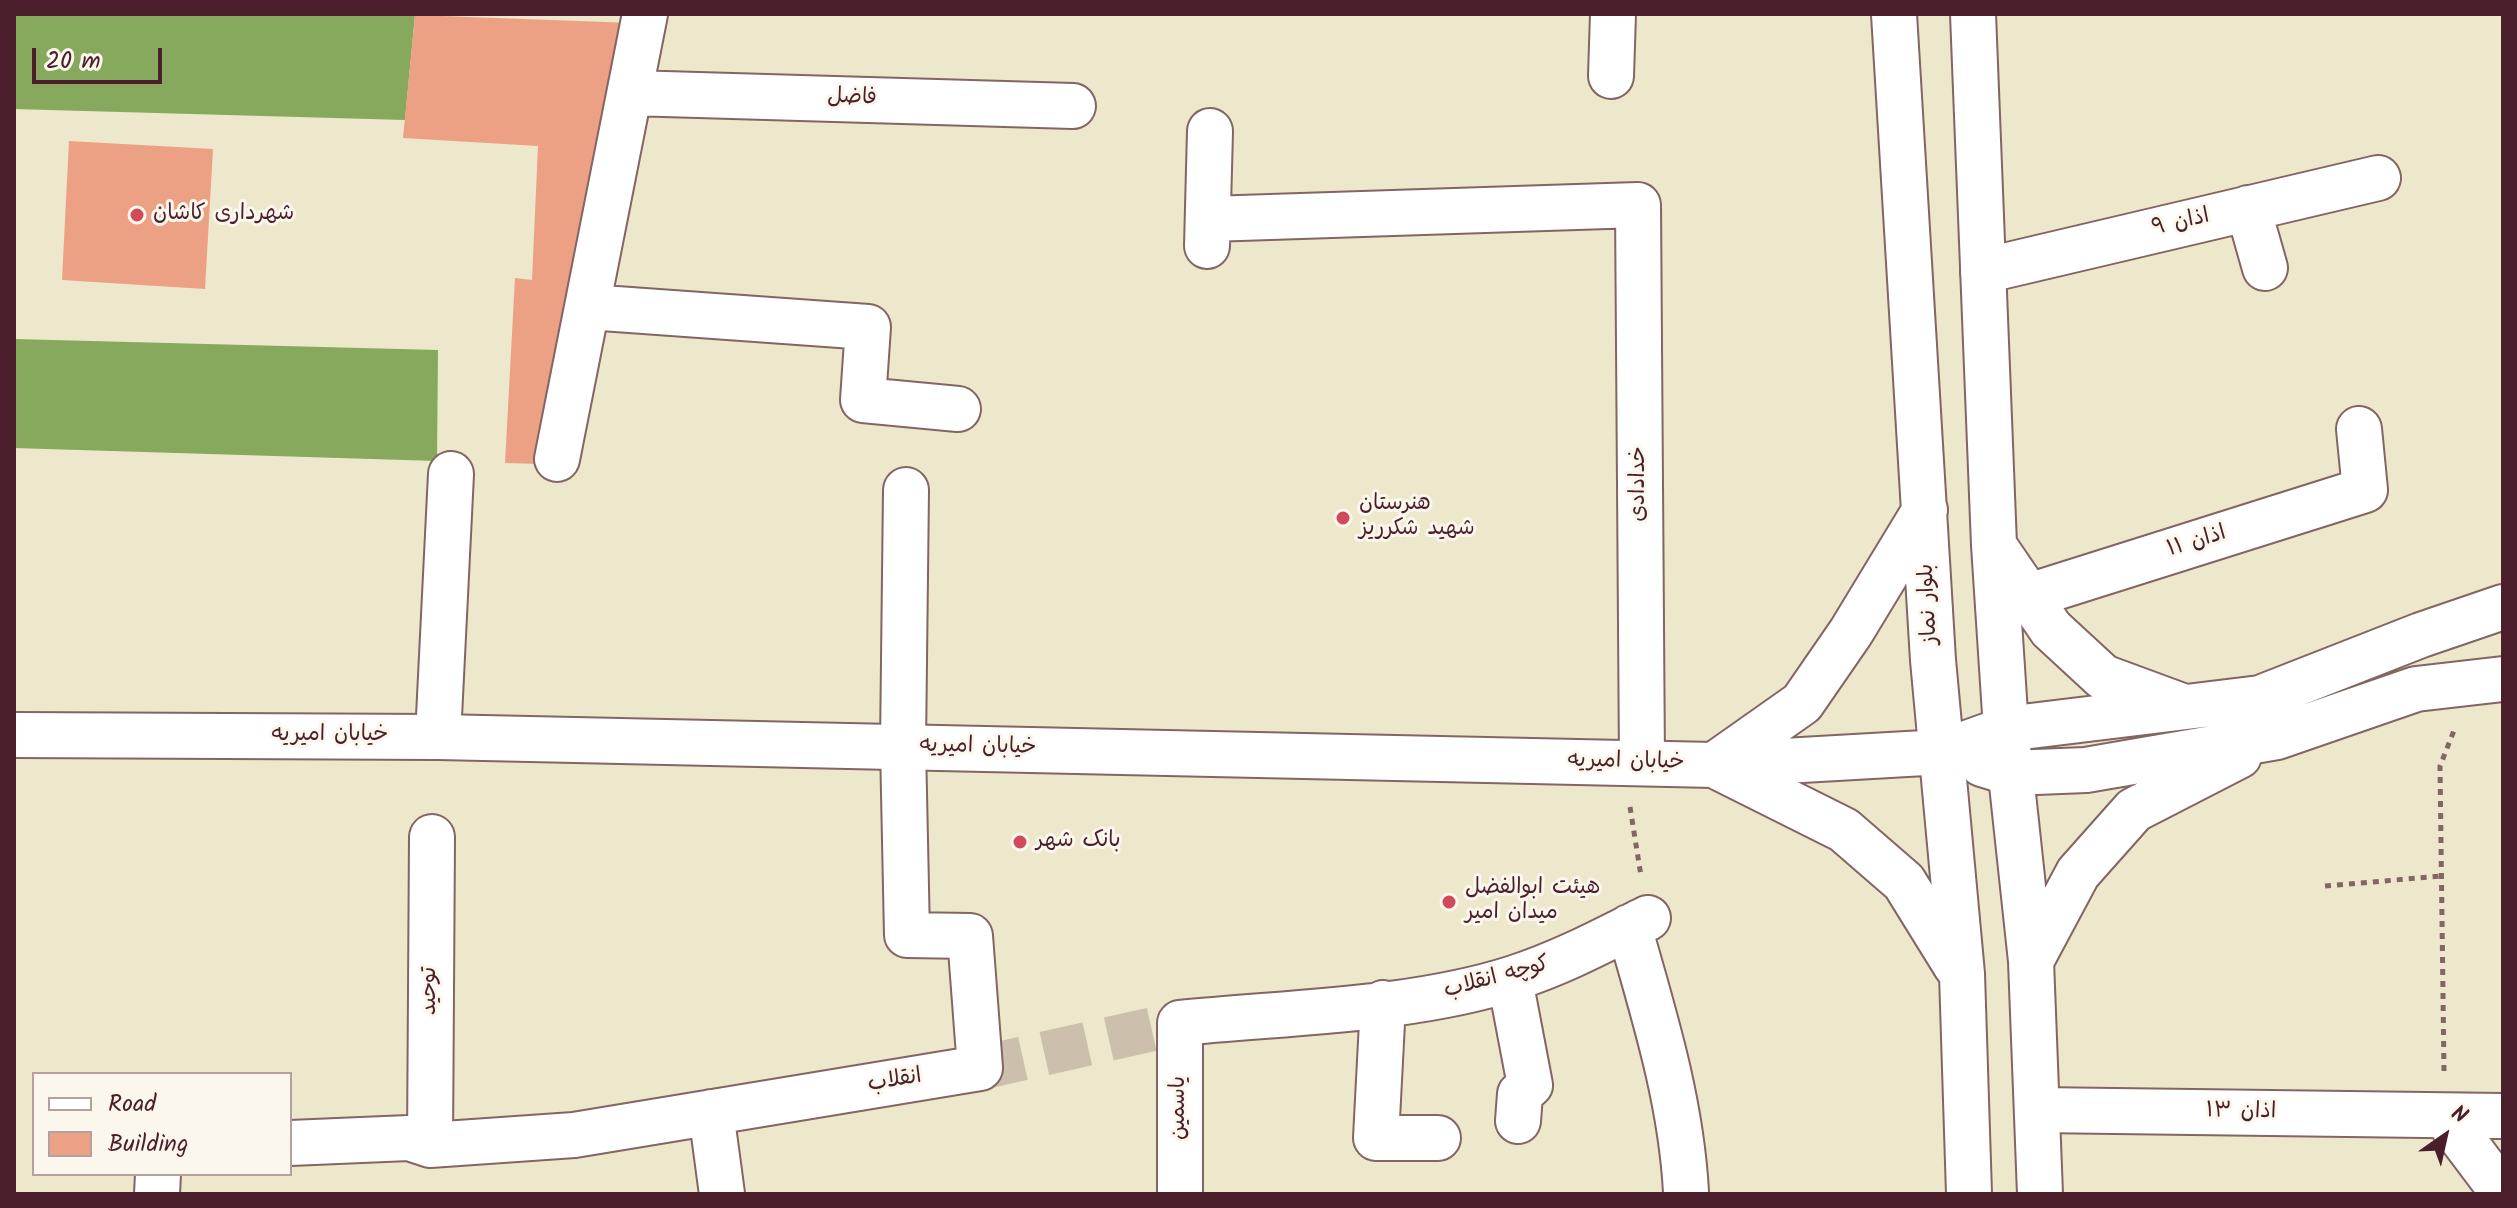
<!DOCTYPE html>
<html>
<head>
<meta charset="utf-8">
<style>
  body { margin:0 }
  #map { position:relative; width:2517px; height:1208px; overflow:hidden; background:#ede7cc; font-family:Kalam,sans-serif }
  canvas { display:block }
  .frame { position:absolute; inset:0; border:16px solid #4a1f2b; pointer-events:none }
  .legend { position:absolute; left:32px; top:1072px; width:260px; height:104px; box-sizing:border-box; background:#fbf7ec; border:2px solid #b4a19f; margin:0; padding:10px 14px; list-style:none; font-size:24px; color:#4a1f2b }
  .legend li { display:flex; align-items:center; gap:16px; height:40px }
  .legend b { width:40px; border:2px solid #b4a19f }
  .north { position:absolute; left:2405px; top:1096px; width:80px; height:80px; -webkit-text-stroke:6px #fbf7ec; paint-order:stroke; rotate:34deg; font-size:22px; font-weight:700; line-height:32px; text-align:center; color:#4a1f2b }
  .north::after { content:''; display:block; margin:auto; width:28px; height:36px; background:#4a1f2b; clip-path:polygon(50% 0,100% 100%,50% 72%,0 100%) }
  .scale { position:absolute; left:32px; top:48px; width:130px; height:36px; box-sizing:border-box; border:4px solid #4a1f2b; border-top:0; padding-left:10px; font-size:24px; line-height:28px; white-space:nowrap; color:#4a1f2b; -webkit-text-stroke:6px #fbf7ec; paint-order:stroke }
</style>
</head>
<body>
<div id="map">
<canvas width="2517" height="1208"></canvas>
<div class="frame"></div>
<ul class="legend">
<li><b style="height:10px;background:#fff"></b>Road</li>
<li><b style="height:22px;background:#eca184"></b>Building</li>
</ul>
<div class="north">N</div>
<div class="scale">20 m</div>
</div>
<script>
const ctx = document.querySelector('canvas').getContext('2d');
ctx.lineJoin = 'round';
function paint(path, color) { ctx.fillStyle = color; ctx.fill(path, 'evenodd'); }
function strokePath(path, color, width, dash) { ctx.strokeStyle = color; ctx.lineWidth = width; ctx.lineCap = dash ? 'butt' : 'round'; ctx.setLineDash(dash || []); ctx.stroke(path); }
function drawText(font, color, halo, rows, align = 'center') {
  ctx.font = font + ' Kalam,"Playpen Sans Arabic",sans-serif'; ctx.lineWidth = 6; ctx.setLineDash([]); ctx.textBaseline = 'middle'; ctx.strokeStyle = halo; ctx.fillStyle = color; for (const [text, x, y, turn = 0] of rows) {
    ctx.save(); ctx.translate(x, y); ctx.rotate((+turn || 0) * Math.PI / 180); ctx.textAlign = isNaN(turn) ? turn : align; if (halo) ctx.strokeText(text, 0, 0); ctx.fillText(text, 0, 0); ctx.restore();
  }
}
paint(new Path2D(`
  M14,14L415,15L405,120L14,109Z
  M14,339L438,350L437,461L14,448Z`), '#86a95d');
paint(new Path2D(`
  M415,15L633,23L542,464L505,463L515,278L532,280L538,146L403,138Z
  M69,141L213,149L205,289L62,280Z`), '#eca184');
strokePath(new Path2D(`
  M980,1068L1180,1023`), '#ccbfac', 44, [44, 22]);
const minor = new Path2D(`
  M1611,76L1613,14
  M630,93L1073,106
  M2248,208L2265,268
  M1209,219L1638,205L1642,763
  M1207,246L1210,131
  M1983,271L2378,178
  M588,307L868,327L863,400L958,409
  M557,459L645,14
  M2029,596L2365,490L2359,429
  M438,737L451,474
  M1629,927C1654,1015 1681,1100 1686,1192
  M1510,980L1530,1085L1520,1094L1518,1121
  M1383,1003L1376,1138H1438
  M2037,1110L2503,1116
  M711,1112L722,1194
  M2445,1116L2503,1193
  M290,1143L409,1138L430,1145L574,1135L980,1068L970,936L907,935L903,746L906,490
  M430,1145L432,837
  M157,1194L158,1174
  M1180,1194V1023C1288,1012 1411,1011 1514,978C1561,963 1604,940 1648,918`);
const major = new Path2D(`
  M1894,14L1933,660L1962,974L1969,1194
  M1973,14L1994,545L2006,729L2031,961L2040,1194
  M1925,510L1851,632L1802,703L1714,765L1844,830L1904,882L1956,966
  M1995,547L2051,629L2103,677L2179,705
  M14,735L438,737L1714,765L1942,752L2006,729L2260,698L2421,635L2503,607
  M1982,764L2011,773L2086,770L2277,737L2416,689L2503,679
  M2031,961L2078,873L2134,810L2239,756`);
strokePath(minor, '#836563', 48);
strokePath(major, '#836563', 48);
strokePath(new Path2D(`
  M1630,807L1641,876
  M2325,886L2442,876
  M2444,1071L2440,766L2455,728`), '#836563', 5, [6, 6]);
strokePath(minor, '#fff', 44);
strokePath(major, '#fff', 44);
for (const [x, y, r, color] of [
  [137,215,8,"#d1495b"],
  [1343,518,8,"#d1495b"],
  [1020,842,8,"#d1495b"],
  [1449,902,8,"#d1495b"]
]) { const dot = new Path2D(); dot.arc(x, y, r, 0, 2 * Math.PI); ctx.fillStyle = color; ctx.fill(dot); strokePath(dot, '#fbf7ec', 3); }
drawText('22px', '#4a1f2b', '#fbf7ec', [
  ["فاضل",852,99,2],
  ["اذان ۹",2181,224,-13],
  ["خدادادی",1640,484,-90],
  ["اذان ۱۱",2197,543,-17],
  ["بلوار نماز",1930,604,-93],
  ["خیابان امیریه",330,736],
  ["خیابان امیریه",978,748,1],
  ["خیابان امیریه",1626,763,1],
  ["کوچه انقلاب",1497,979,-15],
  ["توحید",431,991,-90],
  ["انقلاب",895,1082,-9],
  ["یاسمین",1180,1108,-90],
  ["اذان ۱۳",2241,1113,1]
]);
drawText('22px', '#4a1f2b', '#fbf7ec', [
  ["شهرداری کاشان",153,215],
  ["هنرستان",1359,505],
  ["شهید شکرریز",1359,530],
  ["بانک شهر",1036,842],
  ["هیئت ابوالفضل",1465,889],
  ["میدان امیر",1465,914]
], 'left');
</script>
</body>
</html>
